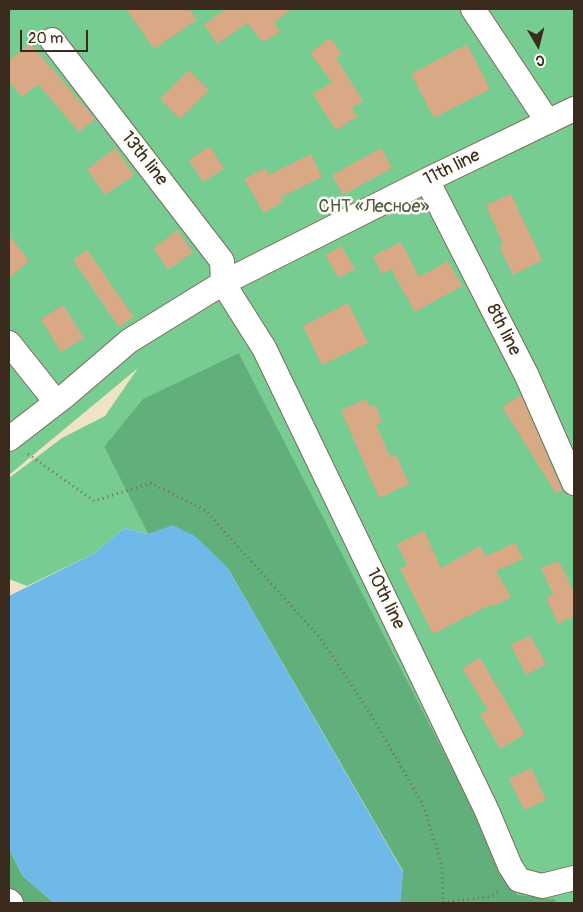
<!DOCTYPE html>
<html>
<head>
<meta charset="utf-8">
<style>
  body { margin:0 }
  #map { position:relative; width:583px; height:912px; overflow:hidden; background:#eee3c5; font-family:Pangolin,sans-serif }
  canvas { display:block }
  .frame { position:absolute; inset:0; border:10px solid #3b2a1e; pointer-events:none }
  .north { position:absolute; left:513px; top:20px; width:50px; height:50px; -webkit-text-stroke:4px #fdfcf7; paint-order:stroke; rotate:172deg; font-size:14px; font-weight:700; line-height:20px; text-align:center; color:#3b2a1e }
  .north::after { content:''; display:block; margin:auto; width:18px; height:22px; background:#3b2a1e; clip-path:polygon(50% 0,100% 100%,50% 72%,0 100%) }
  .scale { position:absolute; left:20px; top:30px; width:68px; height:22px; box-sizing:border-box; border:2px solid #3b2a1e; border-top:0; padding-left:6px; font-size:15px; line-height:18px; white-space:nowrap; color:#3b2a1e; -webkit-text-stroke:4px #fdfcf7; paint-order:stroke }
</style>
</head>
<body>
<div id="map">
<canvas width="583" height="912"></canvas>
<div class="frame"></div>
<div class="north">С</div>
<div class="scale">20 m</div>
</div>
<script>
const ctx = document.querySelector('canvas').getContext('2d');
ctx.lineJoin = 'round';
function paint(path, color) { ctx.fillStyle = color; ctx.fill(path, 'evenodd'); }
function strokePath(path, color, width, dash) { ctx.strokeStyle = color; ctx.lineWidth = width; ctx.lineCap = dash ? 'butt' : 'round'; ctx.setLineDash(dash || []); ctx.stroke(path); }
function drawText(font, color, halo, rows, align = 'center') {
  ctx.font = font + ' Pangolin,sans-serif'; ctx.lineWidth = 5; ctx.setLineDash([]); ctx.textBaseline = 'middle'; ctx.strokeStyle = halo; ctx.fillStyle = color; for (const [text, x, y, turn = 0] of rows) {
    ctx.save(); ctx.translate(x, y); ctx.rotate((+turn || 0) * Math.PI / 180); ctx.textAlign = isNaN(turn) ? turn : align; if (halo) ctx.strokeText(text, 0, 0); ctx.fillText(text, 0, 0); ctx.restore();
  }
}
paint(new Path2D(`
  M9,9H574V903H556L554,899L517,896L239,353L104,447L148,534L124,528L95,553L27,586L9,579V478L62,438L105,416L138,368L9,475Z`), '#77cd91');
paint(new Path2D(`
  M239,353L517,895L555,899L556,903H400L403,871L227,567L148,534L104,447L143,399Z
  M9,848L22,875L54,903H20L9,890Z`), '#61b07b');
paint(new Path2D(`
  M173,525L195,536L227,567L403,872L400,903H54L22,875L9,848V596L95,553L124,528L148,534Z`), '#6fb9e8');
paint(new Path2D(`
  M126,9H189L197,20L154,49Z
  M226,9H292L274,22L280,32L263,42L247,23L217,44L204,24Z
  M330,38L342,54L336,58L363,101L352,108L357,117L336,130L313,94L332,82L310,53Z
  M30,43L95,119L79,132L38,84L22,97L9,81V61Z
  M467,44L490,89L434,118L411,74Z
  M189,70L209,90L180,119L160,99Z
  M210,146L224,169L203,182L189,160Z
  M115,148L134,175L105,195L87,169Z
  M381,148L392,168L343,195L332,175Z
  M311,154L322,177L281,197L284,201L264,213L244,179L265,168L269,175Z
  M511,194L542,260L513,275L499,246L503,244L486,205Z
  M178,230L193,252L168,270L153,248Z
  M9,235L29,261L9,278Z
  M401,242L419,277L448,261L462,286L415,312L391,269L382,274L373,256Z
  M341,246L355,269L339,278L325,255Z
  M87,250L134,317L119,327L73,260Z
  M348,303L368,343L322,365L303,326Z
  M63,305L84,338L61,352L41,319Z
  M521,395L562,490L556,493L502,407Z
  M366,399L370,407L375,404L382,422L376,424L390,457L396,455L409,484L379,498L341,410Z
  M424,531L441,568L480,546L486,556L515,543L523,559L496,571L511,597L493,607L492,604L433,634L400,569L407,565L397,544Z
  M559,561L574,593V616L558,624L546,598L553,595L541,568Z
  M530,635L546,664L526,675L511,645Z
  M480,658L525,734L500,749L480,714L488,710L462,668Z
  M531,768L546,800L524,810L509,779Z`), '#d8a984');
const minor = new Path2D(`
  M473,9L548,122
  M52,40L222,261L223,283
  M427,180L527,376L574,483
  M223,283L264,348L487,811L510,866L519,880L542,886L574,878
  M9,343L56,402
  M9,439L66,395L129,341L223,283L427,180L574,109
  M9,901L11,903`);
strokePath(minor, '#7a6b58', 26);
strokePath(new Path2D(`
  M28,454L94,501L151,483L206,511L321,639L372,716L423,805L442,865L443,903
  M443,902L489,897L499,891`), '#7a6b58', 3, [1, 4]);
strokePath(minor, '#fff', 24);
drawText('18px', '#3b2a1e', '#fdfcf7', [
  ["13th line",144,159,52],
  ["11th line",452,168,-26],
  ["8th line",503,330,63],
  ["10th line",385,599,64]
]);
drawText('18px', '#4d5b40', '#fdfcf7', [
  ["СНТ «Лесное»",374,207]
]);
</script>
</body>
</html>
